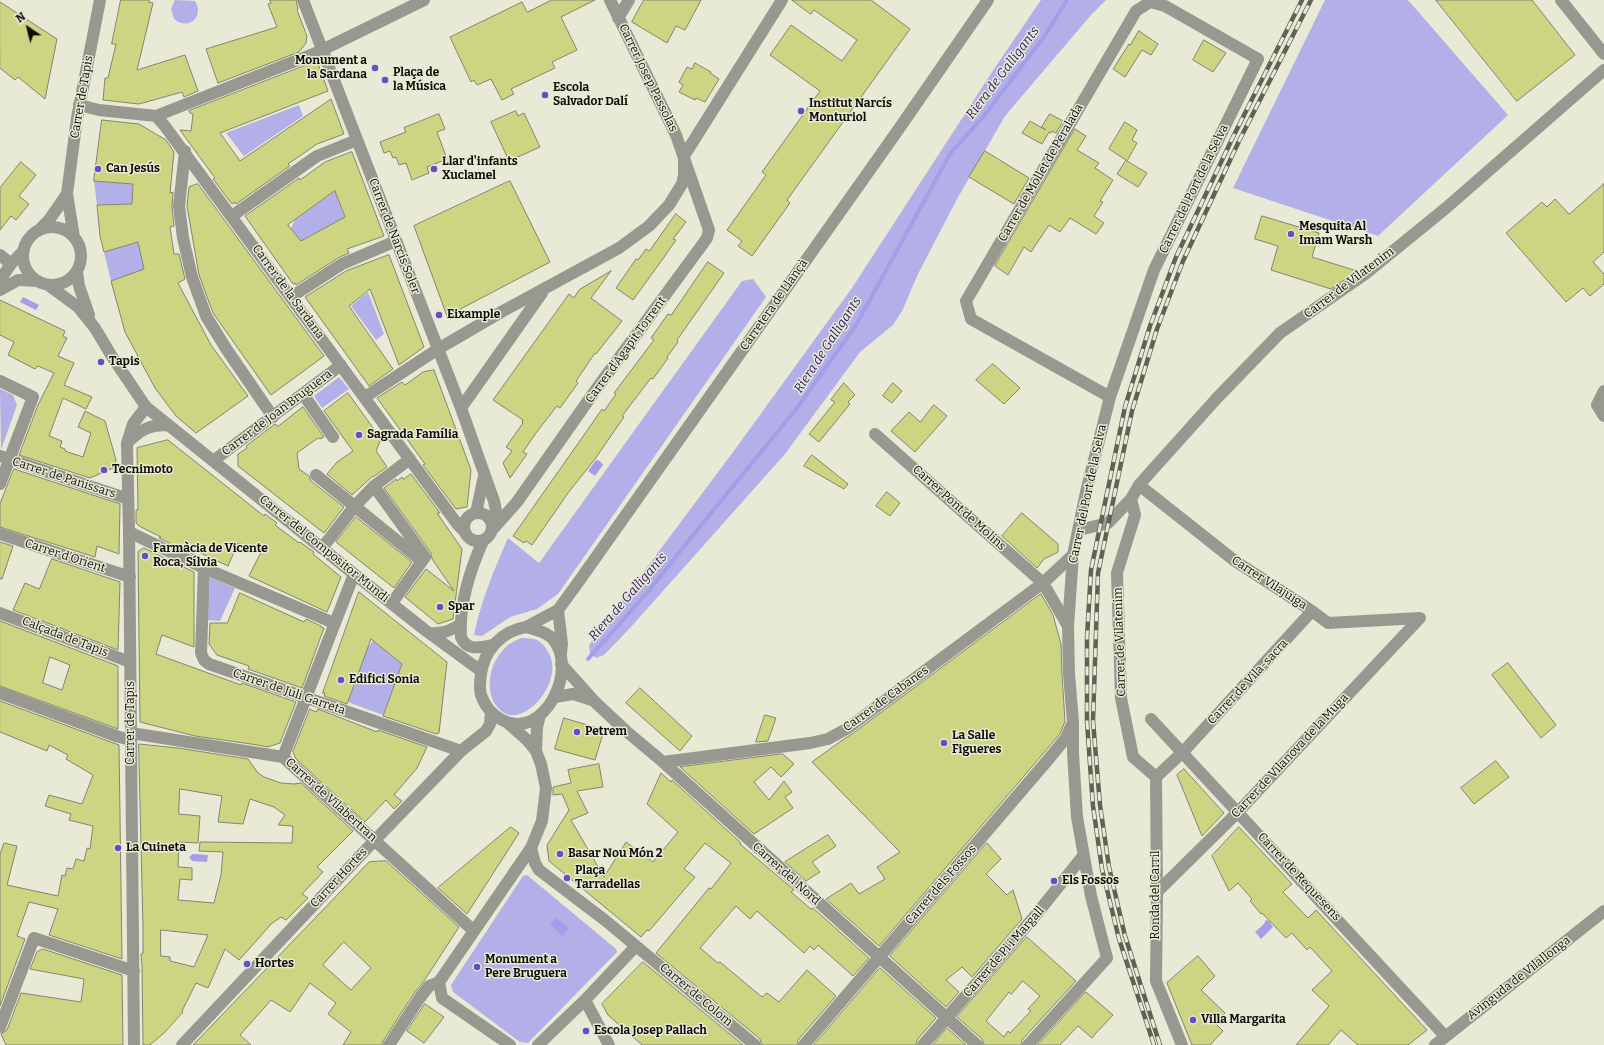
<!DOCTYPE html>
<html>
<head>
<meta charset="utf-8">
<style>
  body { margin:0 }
  #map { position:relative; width:1604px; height:1045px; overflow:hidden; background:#e8ead5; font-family:Bitter,serif }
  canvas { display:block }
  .north { position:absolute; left:8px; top:8px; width:40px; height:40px; -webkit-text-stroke:3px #e8ead5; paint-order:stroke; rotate:325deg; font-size:11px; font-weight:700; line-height:16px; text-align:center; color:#0d0e07 }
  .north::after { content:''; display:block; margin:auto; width:14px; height:18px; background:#0d0e07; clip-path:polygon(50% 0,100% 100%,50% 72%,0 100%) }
</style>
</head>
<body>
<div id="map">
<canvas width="1604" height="1045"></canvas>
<div class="north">N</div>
</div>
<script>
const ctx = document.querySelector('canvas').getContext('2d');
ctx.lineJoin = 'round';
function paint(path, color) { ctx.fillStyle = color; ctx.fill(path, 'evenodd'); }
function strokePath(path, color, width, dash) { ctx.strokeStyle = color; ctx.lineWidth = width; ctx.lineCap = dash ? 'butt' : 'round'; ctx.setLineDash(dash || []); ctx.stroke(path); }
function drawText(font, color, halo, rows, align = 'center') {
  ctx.font = font + ' Bitter,serif'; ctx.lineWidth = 3; ctx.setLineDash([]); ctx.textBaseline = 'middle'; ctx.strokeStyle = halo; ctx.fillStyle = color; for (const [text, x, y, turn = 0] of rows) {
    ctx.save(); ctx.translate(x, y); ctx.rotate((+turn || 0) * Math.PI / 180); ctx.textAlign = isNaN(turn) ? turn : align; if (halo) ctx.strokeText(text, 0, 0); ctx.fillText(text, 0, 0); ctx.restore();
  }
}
paint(new Path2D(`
  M175,0L195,1C205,17 188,31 174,19L171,9Z
  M1041,0H1106L1091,15L1005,116L957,199L918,274L902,311L893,325L860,352L785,454L630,628L604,655L596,658L590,653L589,645L736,448L852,288L996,66Z
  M1325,0H1408L1508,115L1378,236L1233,188Z
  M299,105L303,116L244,156L226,133Z
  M94,181L133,184L132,204L97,205Z
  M335,191L345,219L337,221L301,241L291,228L295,220Z
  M138,242L144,269L111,281L104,252Z
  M753,279L766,297L558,594L537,609L510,617L482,636L474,635C481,601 494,570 508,538L539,563L742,281Z
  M368,292L384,334L376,340L351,306Z
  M339,377L349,389L322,408L314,396Z
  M0,389L13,395L17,405L1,450Z
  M210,577L235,588L220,621L208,620Z
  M521,638C525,638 530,638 534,639C540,641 544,645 547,650C568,680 522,732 500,710C483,694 489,664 504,649C508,644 515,641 521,638Z
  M373,641L402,664L383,715L348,702L367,649Z
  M527,875L616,949L617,952L528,1043L520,1042L453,992L451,985L523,876Z`), '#b3afe8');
paint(new Path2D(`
  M23,297L39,305L36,310L20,302Z
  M596,460L600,461L603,465L595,476L588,471Z
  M193,854L208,855L207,862L192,861L189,857Z
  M556,918L569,928L563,936L550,925Z
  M1266,920L1269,921L1273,927L1261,939L1255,932L1264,924Z`), '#a49ee8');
strokePath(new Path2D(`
  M588,659L647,593L698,529L797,408L856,325L950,154L983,117L1044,37L1067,0`), '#a49ee8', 4);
const building = new Path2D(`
  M121,0H149V2L153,3L137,70L185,55L198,91L184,97L182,92L139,104L103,100L105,78H108L116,44H112Z
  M270,0H296L298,9L297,10L307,36L306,43L299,52L218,83L206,49L277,27L268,4L271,3Z
  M552,0H595L561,17L577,50L552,62L555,68L511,89L514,94L502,100L491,79L477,85L474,80L471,82L450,37L522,2L527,12Z
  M644,0H701L685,30L676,26L667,43L632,22Z
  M792,0H871L910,29L787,200L790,203L752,256L738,246L742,241L727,230L766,175L762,172L820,91L770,55L791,25L842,61L857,40L814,10L811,14Z
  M1436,0H1532L1575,55L1517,101Z
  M0,2L57,39L45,99L18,77L15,80L0,68Z
  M1139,31L1158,44L1151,55L1142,50L1125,77L1113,69L1129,44L1130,45Z
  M1204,40L1226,53L1213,72L1193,60Z
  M317,61L328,91L220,133L240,161L331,99L344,134L317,144L288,164L290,166L236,204L235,202L232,204L213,179L215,178L180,130L191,131L193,114L190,113L189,111Z
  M695,63L711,72L710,73L719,79L705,102L696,98L695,100L679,92L683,85L679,82L687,67L692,69Z
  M516,111L518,116L524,113L540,147L509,161L491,122Z
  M439,114L445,129L437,132L447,159L427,167L429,173L412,180L406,163L399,165L396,157L393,158L390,151L384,153L380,142L406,132L404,128Z
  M1050,114L1063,121L1056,133L1052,131L1051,133L1049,132L1042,144L1022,133L1030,121L1046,130L1042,127Z
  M102,120L139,124L166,140L174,152L170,193L173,192L172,207L174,226L170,227L174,254H179L185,279L178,283L211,345L248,396L196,433L176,416L155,388L125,332L111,281L144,269L138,242L104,252L100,236L97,205L132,204L133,184L94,181Z
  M1125,122L1137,130L1132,140L1137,143L1127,161L1147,173L1138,187L1117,174L1126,160L1109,149Z
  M1075,129L1086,136L1077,150L1099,163L1095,168L1113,180L1100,201L1103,202L1094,216L1104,223L1096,234L1070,218L1060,232L1049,225L1031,252L1024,247L1008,275L995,266Z
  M985,151L1029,178L1014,204L969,177Z
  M352,152L384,236L347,249L349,253L338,258L296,285L295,283L293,284L245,216L299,178L300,180L325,162ZM335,191L345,217L301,241L288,225Z
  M21,162L36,175L19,196L29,204L16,220L11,216L0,230V188Z
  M510,181L550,262L447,316L414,226Z
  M198,184L324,356L271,395L213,313L199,275L187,206L189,187Z
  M1604,184V252L1593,262L1604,274V284L1590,296L1583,288L1566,302L1506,233L1542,202L1547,207L1555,199L1569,214Z
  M676,214L686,222L673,239L676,240L662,260L633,300L616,288L636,259L638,260L646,249L649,251Z
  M1262,216L1319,233L1312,257L1357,271L1331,289L1271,270L1278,246L1255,239Z
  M389,255L424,347L399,365L370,289L349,306L393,369L369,386L305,297L346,271Z
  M708,262L724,273L677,340L678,342L667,357L668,358L653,379L651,378L622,416L624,417L595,459L568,493L532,545L526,541L524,543L513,536L591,425L602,409L604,411L616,394L614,393L654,340L651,338L668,314L671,315Z
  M611,271L591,298L622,321L596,354L595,353L576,381L578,383L560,408L557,406L536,433L523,452L527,454L510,478L503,463L512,451L506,447L523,423H522L523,420L493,400L569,294L574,298L579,290Z
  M0,300L65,331L63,336L67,338L58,356L74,363L64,385L92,397L86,409L63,398L49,436L62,441L60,447L65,449V451L83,457L91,433L78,427L85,411L105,421L116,460L113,468L90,478L19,455L38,405L54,373L38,366L35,369L8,355L14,342L0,335Z
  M993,364L1020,388L1004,404L976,380Z
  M434,370L471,470L467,507L456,509L423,465L425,464L377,398L402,382L405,385L423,372Z
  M844,383L855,395L848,402L850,404L819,442L809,434L835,402L831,400Z
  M893,383L902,391L892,403L883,396Z
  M348,393L381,439L376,451L387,467L373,477V476L352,495L327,474L337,462L353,451L324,411Z
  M934,405L947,416L915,452L891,431L909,412L920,422Z
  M303,407L324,437L320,439L318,438L297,453L299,469L309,476L311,481L344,507L324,533L238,466V454L247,448L246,446L275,424L278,426Z
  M168,440L264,516L265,514L277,523L275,525L299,543L300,542L314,552L313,554L341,577L327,612L249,576L261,552L238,543L228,566L194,550V555L159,538L161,537L139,526L136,523V510H138L137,448Z
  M812,455L848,484L844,489L804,466Z
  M14,469L120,504L119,554L97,546L95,557L0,527V504Z
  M411,474L440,513H437L462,549L453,619L438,624L405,597L426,569L454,591L432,559L431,553L384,488L396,479L397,481L402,477L403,479Z
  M887,492L900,503L890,516L876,506Z
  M1022,513L1058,544V552L1044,559L1037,568L1002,536Z
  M356,517L412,562L394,588L336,542Z
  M0,542L13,546L2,579H0Z
  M144,548L194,572V647L162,635L156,654L241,685L242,683L296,702L280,743L268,747L251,744L195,736L140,722L138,552Z
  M52,559L120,582L118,650L13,610L25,583L39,589Z
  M359,592L447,662L439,733L436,734L383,716L402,664L371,639L347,704L324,696L325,693H323Z
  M240,593L304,622L306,619L321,626V627L324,628L302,688L248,669L249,666L217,655L209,644L210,623H227Z
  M1041,594L1053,615L1061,644L1062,675L1065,721L1060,734L1053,742L879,946L826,899L851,883L859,894L885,879L877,867L900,852L812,762L841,741L852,734Z
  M0,621L118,666V729L0,686ZM50,657L70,665L62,690L43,683Z
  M1508,663L1556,725L1541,738L1492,675Z
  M640,688L692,736L680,751L626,703Z
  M0,701L119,745L122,959L49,935L58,909L29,902L17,936L25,939L0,1006V854L4,843L17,846L7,885L58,896L62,875L65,876L67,868L73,869L76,859L84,861L87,848L90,849L93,826L69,820L71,814L45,806L49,795L82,804L93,775L66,759L68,755L49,745L47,751L0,732Z
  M310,709L316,712L318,709L377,732L378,730L427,747L417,768L394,795L402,801L394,809L386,800L365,822L296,759L293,752Z
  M765,715L776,718L768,741L756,742Z
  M564,718L604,730L595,760L555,749Z
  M139,744L178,748L248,759L258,773L264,777L281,783L294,784L301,783L353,831L317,867L323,872L302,894L308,898L286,920L281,917L271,924L258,939L239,960L225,949L208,988L196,983L182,1011L183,1012L165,1032L150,1045H143L142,966L141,954L143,953V929ZM180,789L222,796L218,822L243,824L250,799L274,807L285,815L278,825L293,826L292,843L200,842L199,851L223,852L221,875L214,903L178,900L180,879L192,880V868L178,867L179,842L198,843L200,816L179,814ZM161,930L208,935L194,967L170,961V957L161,956Z
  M783,754L794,764L781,777L771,767L754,782L769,800L784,781L792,792L785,797L793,808L754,834L680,767Z
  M1496,761L1509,777L1474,804L1461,788Z
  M599,764L603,787L577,791L588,813L571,820L604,877L626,842L653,862L678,832L647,804L661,773L671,782L672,780L741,843L740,844L794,890L791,892L811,909L813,908L869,958L853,976L818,945L814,950L810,946L804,953L757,911L750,919L736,906L700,948L718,963L720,962L762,997L767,993L779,1002L807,970L836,996L798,1040L797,1045H762L760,1039L656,953L709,888L711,889L731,863L705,843L684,869L695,877L649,931L647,930L641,937L549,861L547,845L569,810L562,794L553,795V787L571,783L568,770Z
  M1184,769L1224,813L1202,836L1177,775Z
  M511,827L519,833L467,914L438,888Z
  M1239,827L1292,884L1283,892L1308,918L1316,910L1427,1030L1408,1045H1358L1341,1030L1328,1045H1296L1329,1006L1312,990L1332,971L1310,947L1307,950L1292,933L1286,938L1262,913L1261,914L1250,901L1252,899L1238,883L1229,891L1212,856Z
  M828,835L836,846L812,862L820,872L806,881L785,862Z
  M987,843L1001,859L986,874L1007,895L1013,890L1022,919L972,977L962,967L946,980L959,992L946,1007L890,956Z
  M386,861L459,927L424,981L413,995L383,1041L382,1045H343L351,1032L328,1014L336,1003L310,983L290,1012L271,1000L240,1035L251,1045H193L369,862ZM344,942L371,968L351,990L323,965Z
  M1027,937L1076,981L1022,1040L1021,1045H984L982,1039L957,1017ZM1023,981L1040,996L1028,1009L1031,1011L1010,1033L1008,1031L1004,1037L986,1021L1009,992L1011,994Z
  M43,949L122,975L123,1045H6L1,1034L7,1030L21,993L81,1002L84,979L30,969L37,952Z
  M1198,956L1215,976L1201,990L1225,1013L1215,1023L1223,1031L1210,1045H1192L1167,983Z
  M643,962L743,1045H642L608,1015L602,1004Z
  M880,968L936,1018L917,1040L916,1045H814Z
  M1086,992L1113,1015L1096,1033L1092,1038L1078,1026L1060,1045H1038Z
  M425,1004L444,1017L424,1043L407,1031Z
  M947,1028L966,1045H933Z`);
paint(building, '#ced582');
strokePath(building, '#828470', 1);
strokePath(new Path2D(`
  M303,0L461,408L494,501L496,511L492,523
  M1561,0L1604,54
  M618,18L629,0
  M79,105L99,110L156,116L164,125L458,525L464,531
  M156,116L318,52L424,0
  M185,151L179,206L183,238L192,277L206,316L227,350L273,417
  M232,216L317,156L357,140
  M23 256a29 29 0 1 1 58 0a29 29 0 1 1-58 0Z
  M38,231L49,220L67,194
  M74,237L67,194L77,118L100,0
  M0,255L11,264
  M77,272L79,286L89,315
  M0,280L11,264L24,250
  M48,285L78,307L95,328L111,355L146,407L354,574L425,630L481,671
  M0,290L18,280L38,281
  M291,297L342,264L396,241
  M0,381L33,397L0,484
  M1604,391L1597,405L1604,416
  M303,394L333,437
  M365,397L438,349L503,311L619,248L649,226L669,205L682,184L684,175V156L782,0
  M461,408L542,293
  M875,434L1043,583L1068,626
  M128,442C142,429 149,425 168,425
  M0,456L128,499
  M213,461L341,365
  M316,475L422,561
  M1139,485L1235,561L1312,611L1328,623L1420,618
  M374,486L425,557L392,603
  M1131,499L1135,515L1117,573L1121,698L1133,757L1156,777
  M464 527a14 14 0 1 1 28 0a14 14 0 1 1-28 0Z
  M476,513L484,476
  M492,530L517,502L597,388L702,245L707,238L709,230L676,135L610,0
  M1079,530L1108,523L1131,499L1139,485L1155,467L1217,398L1280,333L1365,274L1446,208L1604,70
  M129,532L204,568L334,623
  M0,534L130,577
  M483,541C470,570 459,605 461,637C467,652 481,647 493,645
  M322,548L354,507L374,486L410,459
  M204,568L201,653L204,660L209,664L461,751
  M558,610L562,644L561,653
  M0,613L130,662
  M526,627L558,610L577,584L896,133L988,0
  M526,627C534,629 544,631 551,637C581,667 544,742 502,720C492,715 485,706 481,695C479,689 480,681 481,674C484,651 501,631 526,627Z
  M429,633C442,634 450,631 461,624
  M561,664L595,702L626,731L663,762L977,1045
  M0,693L119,737L131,740
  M555,697L573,694L592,700
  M1151,719L1445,1036
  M509,724L527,740L536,751L541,764L546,788L542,821L531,848L439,982L442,998L510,1045
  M131,733L283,757L474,931
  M536,751L537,727L540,715
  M283,757L354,574
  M663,762L810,743L828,739L848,728L1043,583L1073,555
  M531,848L535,863L539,870L606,921L755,1045
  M1157,892L1238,812L1420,618
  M585,1000L609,1045
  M0,1027L34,938L134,971
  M134,1045L129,532L127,443L133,424L146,407
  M182,1045L375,840L461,751L486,731L490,724L491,712
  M389,1045L419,999L429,986L439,982
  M538,1045L585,1000L636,946
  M804,1045L1047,761L1066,738L1071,726
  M923,1045L1035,916L1083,856
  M1028,1045L1107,958L1091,896L1077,817L1073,753V722L1069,674L1068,626L1073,555L1086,492L1110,397L1154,270L1258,59L1165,6L1150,2L1136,11L966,301L971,319L1110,397
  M1182,1045L1156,981L1157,892L1156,777L1183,752L1312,611
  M1435,1045L1604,911`), '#97988f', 12);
const rail = new Path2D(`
  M1154,1045L1119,939L1102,869L1093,806L1087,722V637L1091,570L1125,407L1150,326L1176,257L1233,137L1302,0
  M1160,1045L1125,936L1109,867L1100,805L1093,721L1098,573L1132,411L1157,329L1183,261L1239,141L1311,0`);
strokePath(rail, '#616256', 4.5);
strokePath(rail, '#e8ead5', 3, [9]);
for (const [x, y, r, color] of [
  [375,68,4,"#664dc6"],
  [385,80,4,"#664dc6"],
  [545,95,4,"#664dc6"],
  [801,111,4,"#664dc6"],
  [98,169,4,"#664dc6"],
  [434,169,4,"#664dc6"],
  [1291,234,4,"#664dc6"],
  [439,315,4,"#664dc6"],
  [101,362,4,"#664dc6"],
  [359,435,4,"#664dc6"],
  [104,470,4,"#664dc6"],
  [145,556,4,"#664dc6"],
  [440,607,4,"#664dc6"],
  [341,680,4,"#664dc6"],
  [577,732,4,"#664dc6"],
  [944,743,4,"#664dc6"],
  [118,848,4,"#664dc6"],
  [560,854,4,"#664dc6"],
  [567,878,4,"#664dc6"],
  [1054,881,4,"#664dc6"],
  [247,964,4,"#664dc6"],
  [477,967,4,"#664dc6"],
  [1193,1020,4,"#664dc6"],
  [586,1031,4,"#664dc6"]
]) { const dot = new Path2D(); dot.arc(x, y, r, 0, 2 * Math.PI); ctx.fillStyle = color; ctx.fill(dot); strokePath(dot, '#e8ead5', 1.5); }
drawText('bold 12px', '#0d0e07', '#e8ead5', [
  ["Monument a",367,61,"right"],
  ["la Sardana",367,75,"right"],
  ["Plaça de",393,73],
  ["la Música",393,87],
  ["Escola",553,88],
  ["Salvador Dalí",553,102],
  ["Institut Narcís",809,104],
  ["Monturiol",809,118],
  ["Llar d'infants",442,162],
  ["Xuclamel",442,176],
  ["Can Jesús",106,169],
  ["Mesquita Al",1299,227],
  ["Imam Warsh",1299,241],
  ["Eixample",447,315],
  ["Tapis",109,362],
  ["Sagrada Família",367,435],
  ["Tecnimoto",112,470],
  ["Farmàcia de Vicente",153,549],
  ["Roca, Sílvia",153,563],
  ["Spar",448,607],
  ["Edifici Sonia",349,680],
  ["Petrem",585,732],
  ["La Salle",952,736],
  ["Figueres",952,750],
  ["La Cuineta",126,848],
  ["Basar Nou Món 2",568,854],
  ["Plaça",575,871],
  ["Tarradellas",575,885],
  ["Els Fossos",1062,881],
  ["Monument a",485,960],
  ["Pere Bruguera",485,974],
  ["Hortes",255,964],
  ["Villa Margarita",1201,1020],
  ["Escola Josep Pallach",594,1031]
], 'left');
drawText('12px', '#0d0e07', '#e8ead5', [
  ["Carrer Josep Passolas",648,78,64],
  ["Carrer de Tapis",82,97,-80],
  ["Carrer de Mollet de Peralada",1041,173,-60],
  ["Carrer del Port de la Selva",1194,189,-64],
  ["Carrer de Narcís Soler",394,236,69],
  ["Carrer de Vilatenim",1349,283,-37],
  ["Carrer de la Sardana",288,292,54],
  ["Carretera de Llançà",774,305,-55],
  ["Carrer d'Agapit Torrent",626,350,-54],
  ["Carrer de Joan Bruguera",277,413,-37],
  ["Carrer de Panissars",64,478,18],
  ["Carrer del Port de la Selva",1088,494,-78],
  ["Carrer Pont de Molins",959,508,42],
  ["Carrer del Compositor Mundi",324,549,39],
  ["Carrer d'Orient",65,556,18],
  ["Carrer Vilajuiga",1269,583,33],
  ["Calçada de Tapis",65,637,21],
  ["Carrer de Vilatenim",1120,642,-92],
  ["Carrer de Vila-sacra",1248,682,-47],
  ["Carrer de Juli Garreta",289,692,19],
  ["Carrer de Cabanes",886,699,-36],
  ["Carrer de Tapis",131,723,-90],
  ["Carrer de Vilanova de la Muga",1290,756,-47],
  ["Carrer de Vilabertran",331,800,42],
  ["Carrer del Nord",786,874,42],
  ["Carrer de Requesens",1299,877,47],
  ["Carrer Hortes",339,878,-47],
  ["Carrer dels Fossos",941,885,-49],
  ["Ronda del Carril",1156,895,-90],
  ["Carrer de Pi i Margall",1004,952,-49],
  ["Avinguda de Vilallonga",1519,978,-38],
  ["Carrer de Colom",696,995,40]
]);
drawText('italic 13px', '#2e176c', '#e8ead5', [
  ["Riera de Galligants",1003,73,-53],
  ["Riera de Galligants",828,345,-57],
  ["Riera de Galligants",628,597,-49]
]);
</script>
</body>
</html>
